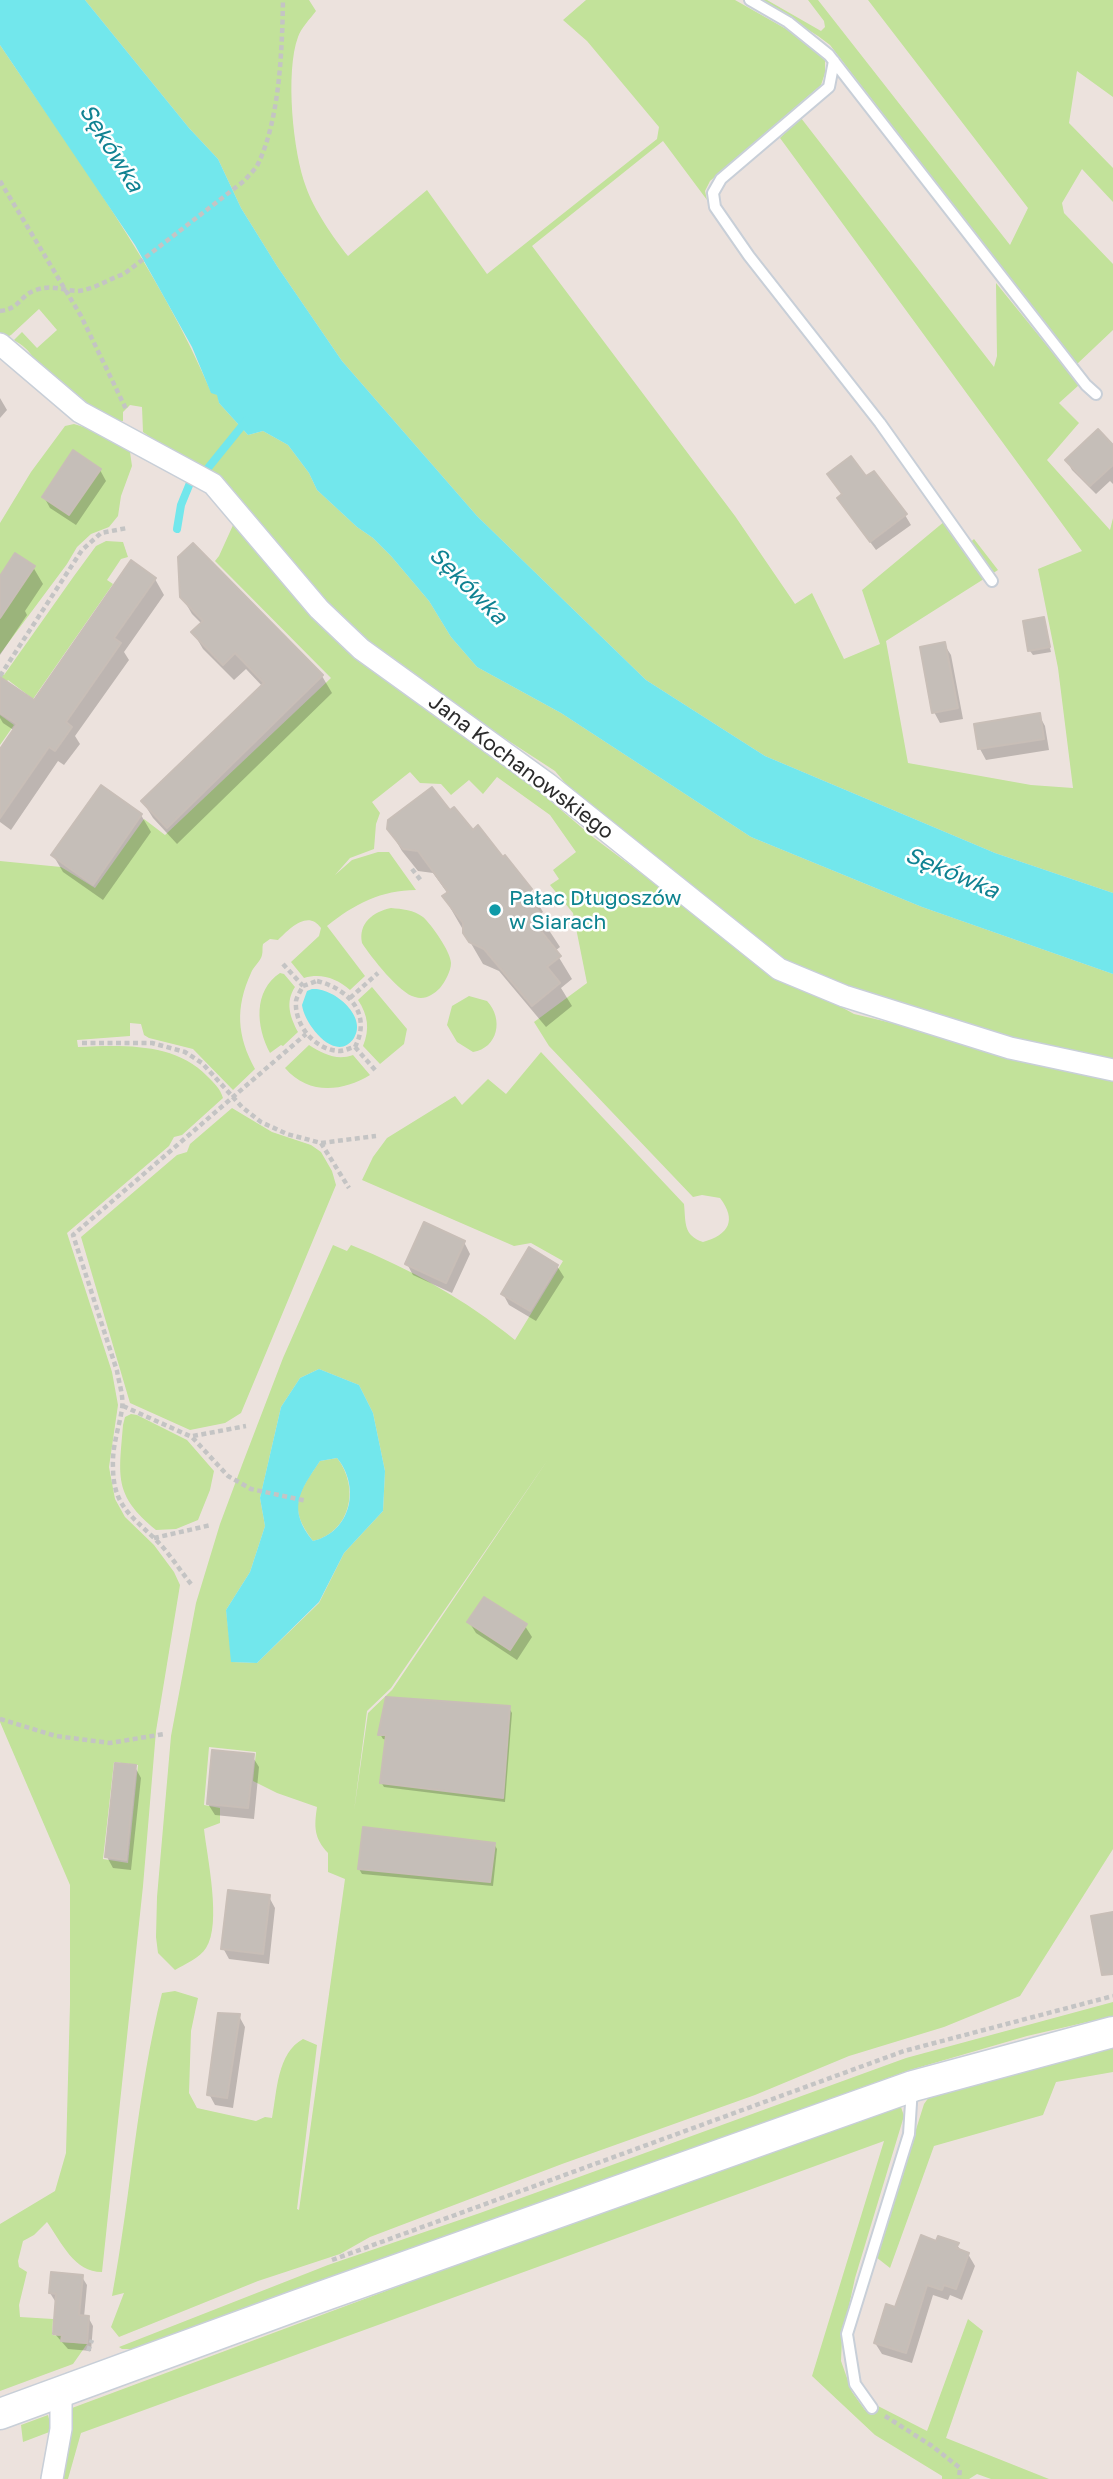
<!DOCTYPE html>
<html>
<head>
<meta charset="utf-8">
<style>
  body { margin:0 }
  canvas { display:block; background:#ece2dd }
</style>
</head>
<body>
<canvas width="1113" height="2479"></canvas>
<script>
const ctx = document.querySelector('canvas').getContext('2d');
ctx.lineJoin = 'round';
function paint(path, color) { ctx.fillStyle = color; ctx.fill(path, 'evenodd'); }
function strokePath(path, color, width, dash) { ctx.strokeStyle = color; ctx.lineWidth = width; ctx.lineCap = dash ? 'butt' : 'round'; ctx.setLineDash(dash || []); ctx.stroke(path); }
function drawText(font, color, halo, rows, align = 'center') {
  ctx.font = font + ' "Golos Text",sans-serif'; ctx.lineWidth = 5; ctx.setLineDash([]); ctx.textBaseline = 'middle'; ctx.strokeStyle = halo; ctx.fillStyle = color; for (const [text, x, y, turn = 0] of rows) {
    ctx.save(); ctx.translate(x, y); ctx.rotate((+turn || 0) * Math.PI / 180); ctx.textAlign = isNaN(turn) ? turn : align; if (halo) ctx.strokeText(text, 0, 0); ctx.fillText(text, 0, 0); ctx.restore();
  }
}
paint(new Path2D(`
  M85,0H309L316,11C310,19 301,28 298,37C285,72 293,153 306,187C313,208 334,239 348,256L427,190L487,274L657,139L659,127L587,41L563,20L586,0H735L802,38L819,51L825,60V73L821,85L710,181L705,191L707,200L663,141L532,246L735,516L795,604L812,593L844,659L880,644L862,590L945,521L962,550L974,539L998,570L886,641L908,763L1031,785L1073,788L1058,668L1038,569L1082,551L780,138L801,118L994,367L997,356L996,283L1079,385L1059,403L1079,423L1047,460L1110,530L1113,518V893L995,853L765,756L646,680L477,516L342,361L277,266L241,208L218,159L189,128Z
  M761,0H767L821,31L825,27L824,21L808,0H818L1010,245L1028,208L868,0H1113V97L1077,71L1069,123L1113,168V202L1082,169L1062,203L1064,213L1113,264V330L1076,365L830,45L818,36Z
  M0,45C76,158 158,267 211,392L218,395L219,403L248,435L263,431L288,445L309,473L317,490L357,527L373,538L391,556L429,601L451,637L477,667L561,713L751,837L922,907L1113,974V1849L1020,1996L944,2027L849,2056L755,2095L562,2164L370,2237L340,2254L258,2281L119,2337L111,2327L124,2293L112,2296C131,2195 137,2092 162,1993L175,1991L198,1998L191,2031L189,2093L197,2108L256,2121L265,2117L272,2118C277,2092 277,2053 303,2039L317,2045L297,2209L299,2210L345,1879L328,1872V1853C314,1838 314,1827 317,1807L277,1793L253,1781L256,1752L209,1747L204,1805L220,1808V1823L204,1829C207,1857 222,1924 206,1948C200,1958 185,1964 175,1970L158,1953L156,1937L157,1897L171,1736L196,1603L220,1524L242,1465L283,1358L333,1245L347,1251L351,1245C409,1268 466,1300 515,1340L563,1261L531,1243L514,1246L362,1180L373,1157L387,1138L455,1096L462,1105L488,1079L506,1094L541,1052L684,1204C686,1223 683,1235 703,1242C729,1235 737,1220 720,1198L702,1195L693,1197L549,1046L534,1022L587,983L573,913L550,885L559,879L553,870L576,852L550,815L497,777L483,794L469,780L451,795L441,784L420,783L410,772L372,802L380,813L376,824L374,849L350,858L335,875L352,860L378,852H389L416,890C382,890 354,904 327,926L365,976L350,990C336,978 321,973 304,978L291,962L319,936L321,928C308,909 289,929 278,940L270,939L263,944C262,948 263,951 262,955C261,961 253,967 251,973C235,1008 237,1036 255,1069L233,1090L193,1049L149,1038L144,1035L141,1024L130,1023V1036L77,1040L78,1047C121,1045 175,1042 207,1076C214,1083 220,1088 223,1098L182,1135L174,1137L169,1146L67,1233L112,1372L118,1405L109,1467L115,1499L125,1517L154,1545L174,1572L180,1585L156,1731L143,1886L102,2272C74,2272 62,2243 47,2222L34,2235L23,2241L18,2261L19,2267L27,2272L19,2305L20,2317L53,2319L52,2335L61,2336V2342L87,2344L73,2364L0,2391V2224L55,2191L66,2153L70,2004V1885L0,1722V861L61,867L95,888L144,819L165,835L331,678L215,561L219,556L234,523L309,611L357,656L521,776L594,838L741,948L755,962L775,975L814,992L854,1014L938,1034L923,1011L846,991L781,963L650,861L584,805L555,771L409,676L357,636L303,580L214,478L192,460L163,446L143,432L142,407L130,405L123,412V421C103,423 49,387 38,370C36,366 36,362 34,359C29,350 22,345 14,340L22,332L37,348L57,330L39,309L11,335L5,338L0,336ZM319,1369L359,1385L373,1413L385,1471L383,1511L344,1553L319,1603L257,1663L232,1662L226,1610L250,1572L265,1526L260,1498L281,1407L300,1378ZM549,1458L392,1690L368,1713L354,1811L367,1711L391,1688ZM114,1762L138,1765L128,1863L103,1859Z
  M74,424L100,432L130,452L132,466L121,496L118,516L109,527L91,534L77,547L67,564L0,654V523L31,472L65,426Z
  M106,541L123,542L128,557L121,559L107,580L113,584L33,699L8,680L0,692V673L4,675L74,576L96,546Z
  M0,715L14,725L0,745Z
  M391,908C402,909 414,910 423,917C431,924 451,952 451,963C451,971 445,982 440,988C433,995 425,1000 415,997C400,994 371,957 362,943C358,923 373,912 391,908Z
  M280,973L284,974L295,987C285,1002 290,1017 298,1032L283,1046L281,1045L270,1053C256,1027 253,991 280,973Z
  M372,987L407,1029L404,1044L380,1064L363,1046C370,1029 368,1015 358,1000Z
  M469,996L487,1001C504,1019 498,1048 473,1052L457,1042L447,1025L452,1006Z
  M309,1045C323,1054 337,1061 353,1055L370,1075C342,1092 308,1095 285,1068Z
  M232,1108L272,1132L311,1145L321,1152L332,1171L336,1185L241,1413L225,1423L190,1430L130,1403L81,1237L177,1155L187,1152L190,1144Z
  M131,1414L137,1415L187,1440L214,1471L210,1490L198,1520L176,1529L156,1530C113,1495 119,1476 123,1425L125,1417Z
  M337,1458C360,1487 351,1532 313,1541C287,1507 298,1493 320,1461Z
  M1113,2002V2016L1027,2036L910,2070L135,2349H122L119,2347L328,2265L480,2213L906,2058Z
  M1113,2045V2072L1056,2082L1043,2115L934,2146L890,2268L876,2257L924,2104L932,2093Z
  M900,2104L904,2116L855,2278L842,2338L841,2361L852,2392L865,2410L878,2406L927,2431L968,2319L983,2331L946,2438L1049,2479H991L977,2474L969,2479H942V2476L875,2435L812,2376L884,2141L81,2433L68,2479H58L72,2408L681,2181Z
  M48,2415L52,2431L23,2442L21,2425Z`), '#c2e29a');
paint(new Path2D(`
  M0,0H85L189,128L218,159L241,208L277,266L342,361L477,516L646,680L765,756L995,853L1113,893V974L922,907L751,837L561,713L477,667L451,637L429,601L391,556L373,538L357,527L317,490L309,473L288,445L263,431L248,435L219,403L217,395L211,393L192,347L135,245L0,45Z
  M312,989C333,987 368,1016 354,1038C336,1065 304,1024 302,1005L307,991Z
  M319,1369L359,1385L373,1413L385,1471L383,1511L344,1553L319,1602L257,1663L231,1662L226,1610L250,1572L265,1526L260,1498L281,1407L300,1378ZM337,1458C361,1487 351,1532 313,1541C287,1509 299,1492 320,1461Z`), '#72e7ec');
paint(new Path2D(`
  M0,398L7,410L0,418Z
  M1113,447V484L1110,481L1096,494L1072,470L1067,461Z
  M100,470L106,481L76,525L50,508L44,497Z
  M866,479L905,515L911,525L876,550L845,508Z
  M193,545L322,676L332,693L177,844L153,818L143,802L263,687L246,669L234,680L203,649L193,632L202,624L192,614L182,597Z
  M33,567L43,584L25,611L27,615L0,655V579Z
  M155,579L164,595L124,652L129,660L75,736L80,744L64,765L58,761L11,830L0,822V752L15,731L3,723L0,718V698L34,703Z
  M1043,619L1051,652L1033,655L1030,651Z
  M944,644L951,655L963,719L940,723L934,712Z
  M1039,715L1045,726L1049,750L986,760L980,749Z
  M450,812L530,890L543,912L539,915L560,947L555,951L572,979L561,988L572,1006L546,1027L499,971L483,964L444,897L448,894L433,873L418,871L402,851L389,829Z
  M141,815L151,832L103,900L63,872L53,855Z
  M464,1242L470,1254L452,1293L413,1275L407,1264Z
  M557,1266L564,1277L536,1321L509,1305L503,1294Z
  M469,1622L525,1626L532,1637L517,1660L476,1633Z
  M509,1708L512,1713L505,1802L384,1787L381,1782L388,1740L383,1739L380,1734Z
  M252,1756L259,1767L254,1819L215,1815L208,1804Z
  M135,1767L141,1778L131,1870L113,1868L107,1857Z
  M494,1844L497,1849L493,1886L362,1874L359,1869Z
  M269,1897L275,1908L269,1964L229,1959L223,1948Z
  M239,2016L245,2027L233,2108L215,2105L209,2094Z
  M937,2243L957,2245L962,2252L968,2254L975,2266L962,2300L950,2295L948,2300L933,2295L912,2363L882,2354L875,2343Z
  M82,2277L87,2285L84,2317H88L93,2326L91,2351L68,2349L55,2334V2301L50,2293Z`), '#0003');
strokePath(new Path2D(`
  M208,468L246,421
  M177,529L181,505L190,483`), '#72e7ec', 8);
const building = new Path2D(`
  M1098,429L1113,445V465L1090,486L1065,460Z
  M73,450L101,469L69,515L42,497Z
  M851,456L866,476L874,471L907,514L870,542L837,498L842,494L827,474Z
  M193,543L323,675L167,828L141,801L264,683L235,653L223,665L191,632L203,621L180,597L178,557Z
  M15,553L35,566L0,618V576Z
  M131,560L156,578L114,638L121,643L66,722L72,727L55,751L49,747L0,818V749L17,724L0,713V677L34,700Z
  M1044,617L1050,647L1028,651L1023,621Z
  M945,642L958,708L932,713L920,647Z
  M1040,713L1044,739L978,749L974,724Z
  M101,785L142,814L93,885L51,855Z
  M432,787L450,810L454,807L473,830L478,825L503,857L505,855L532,889L525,895L549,924L541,931L561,956L547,967L560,983L532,1006L484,949L469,942L463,933V923L442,896L448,892L418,851L403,849L387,829L388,820Z
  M424,1222L465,1241L446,1283L405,1264Z
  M529,1247L558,1265L530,1311L501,1294Z
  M484,1597L527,1624L510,1650L467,1622Z
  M386,1697L510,1706L503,1798L380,1783L386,1735H378Z
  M212,1750L254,1754L248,1808L207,1804Z
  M115,1763L136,1765L126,1860L105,1857Z
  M363,1827L495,1843L490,1882L358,1869Z
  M228,1890L270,1895L263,1954L221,1949Z
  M1113,1912V1974L1102,1975L1091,1916Z
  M218,2013L240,2014L227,2098L207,2095Z
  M921,2235L936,2241L938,2236L959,2243L956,2248L969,2253L956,2289L944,2285L942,2290L927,2285L906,2353L874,2343L886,2304L895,2307Z
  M51,2272L83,2275L79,2315L89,2316L87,2343L61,2341L62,2335L53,2334L56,2294L49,2293Z`);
paint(building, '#c5beb8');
strokePath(building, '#c8beb7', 2);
const service = new Path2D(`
  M750,0L788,22L829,55L1086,385L1096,394
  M834,61L829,87L721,179L713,193L715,207L749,256L880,423L992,581
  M872,2408L855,2384L847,2334L909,2134L912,2088`);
const minor = new Path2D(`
  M0,344L80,412L213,484L319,609L361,649L548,784L779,969L844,996L1010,1048L1113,1070
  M52,2479L61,2429V2391`);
const secondary = new Path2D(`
  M0,2414L295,2306L913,2086L1113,2032`);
strokePath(service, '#c8cfd8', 14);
strokePath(minor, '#c8cfd8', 24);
strokePath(secondary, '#c8cfd8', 33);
strokePath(new Path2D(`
  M0,181L81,316L127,411
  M0,311C20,309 20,295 36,290C54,283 69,294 84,290C98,287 111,278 124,274L244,181C249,175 255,170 258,164C280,118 282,50 283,0
  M0,676L82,550L101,533L127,528
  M412,869L422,882
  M283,964L303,986
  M317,981C349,989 372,1014 355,1047C350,1048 344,1051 339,1051C315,1050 294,1025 296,1001C297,996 301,990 303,986Z
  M350,998L378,973
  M82,1043H152L185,1052L202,1063L242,1107L261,1122L287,1134L321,1143L376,1136
  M355,1047L376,1071
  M321,1143L349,1188
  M123,1406L192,1437L228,1476L251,1489L307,1501
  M193,1436L246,1426
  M154,1538L211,1525
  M191,1584C179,1569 168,1551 154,1538C130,1515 113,1504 113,1467C112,1446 119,1428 122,1409C124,1397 119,1383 117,1371L73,1235L306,1034
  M0,1719L56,1736L110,1743L164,1734
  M332,2260L904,2051L1113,1996
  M88,2351L92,2340
  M885,2416L932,2446L960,2468L959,2479`), '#c4c4c4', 4.5, [5, 3.5]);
strokePath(service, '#fff', 10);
strokePath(minor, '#fff', 21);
strokePath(secondary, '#fff', 30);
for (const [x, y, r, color] of [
  [495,910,7,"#0f9aa8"]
]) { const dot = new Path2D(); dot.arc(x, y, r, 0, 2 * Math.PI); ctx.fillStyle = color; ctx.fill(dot); strokePath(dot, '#fff', 2.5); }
drawText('21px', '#2b2b2b', '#fff', [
  ["Jana Kochanowskiego",521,767,37]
]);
drawText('21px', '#0d838f', '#fff', [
  ["Pałac Długoszów",509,898],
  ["w Siarach",509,922]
], 'left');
drawText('italic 23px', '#108292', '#fff', [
  ["Sękówka",111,148,58],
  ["Sękówka",468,586,45],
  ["Sękówka",952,873,23]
]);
</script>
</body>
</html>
